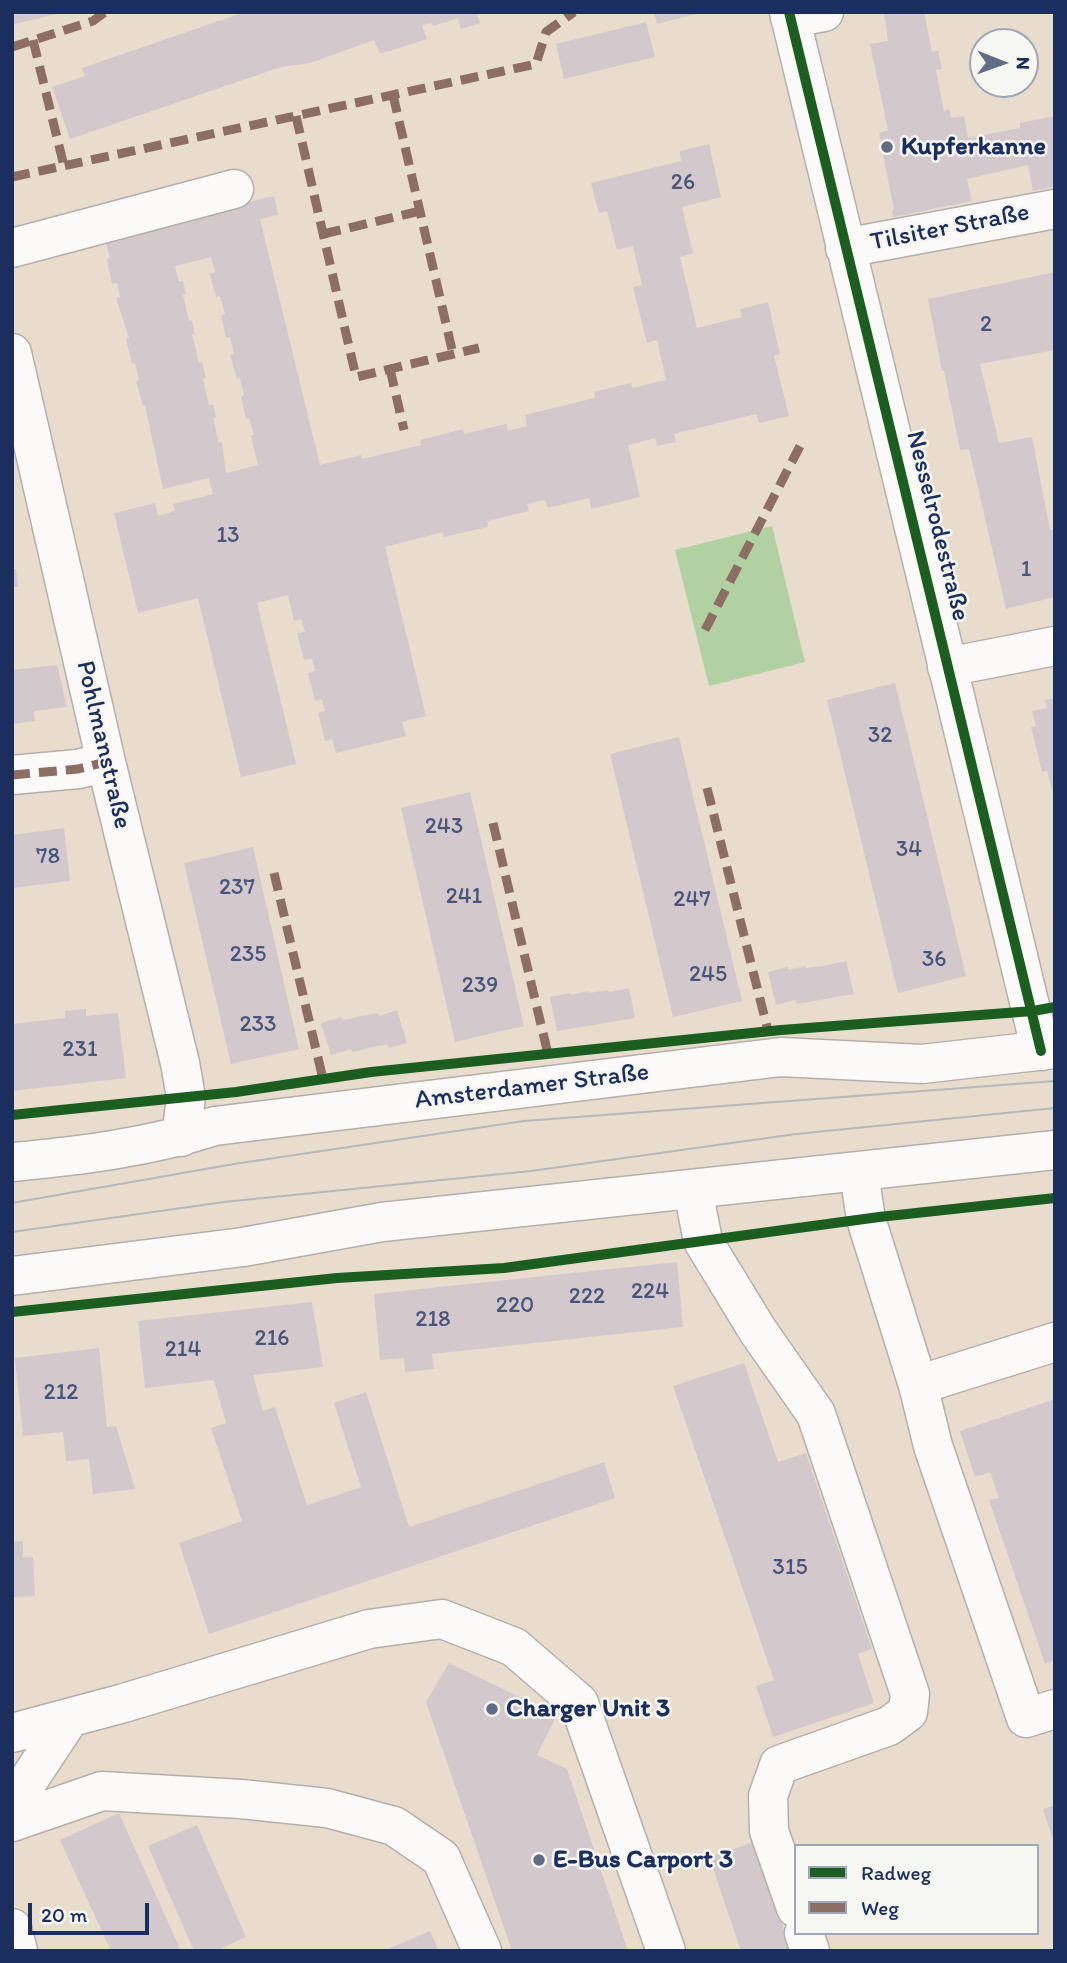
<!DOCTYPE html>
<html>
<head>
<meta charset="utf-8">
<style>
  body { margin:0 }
  #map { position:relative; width:1067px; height:1963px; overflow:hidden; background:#e8ddcd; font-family:Itim,sans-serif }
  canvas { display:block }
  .frame { position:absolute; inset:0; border:14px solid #1b2f5e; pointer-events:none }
  .legend { position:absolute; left:794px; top:1844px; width:245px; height:91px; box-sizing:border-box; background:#f6f6f2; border:2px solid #9ea6b7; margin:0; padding:9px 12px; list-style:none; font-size:21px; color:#1b2f5e }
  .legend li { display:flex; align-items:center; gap:14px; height:35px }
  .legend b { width:35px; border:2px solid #9ea6b7 }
  .north { position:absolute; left:969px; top:28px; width:70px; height:70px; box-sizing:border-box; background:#f6f6f2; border:2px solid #9ea6b7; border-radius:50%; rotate:91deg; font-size:19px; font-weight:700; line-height:28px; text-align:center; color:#1b2f5e }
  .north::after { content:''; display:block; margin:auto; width:24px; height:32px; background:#636c85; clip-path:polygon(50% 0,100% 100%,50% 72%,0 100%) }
  .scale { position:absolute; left:28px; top:1903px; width:121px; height:32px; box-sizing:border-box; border:4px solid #1b2f5e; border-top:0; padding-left:9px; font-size:21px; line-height:24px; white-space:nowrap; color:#1b2f5e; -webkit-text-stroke:5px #f6f6f2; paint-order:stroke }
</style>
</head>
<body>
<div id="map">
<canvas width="1067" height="1963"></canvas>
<div class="frame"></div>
<ul class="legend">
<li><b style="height:9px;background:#1b5e20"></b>Radweg</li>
<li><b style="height:9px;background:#8d6e63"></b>Weg</li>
</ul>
<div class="north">N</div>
<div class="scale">20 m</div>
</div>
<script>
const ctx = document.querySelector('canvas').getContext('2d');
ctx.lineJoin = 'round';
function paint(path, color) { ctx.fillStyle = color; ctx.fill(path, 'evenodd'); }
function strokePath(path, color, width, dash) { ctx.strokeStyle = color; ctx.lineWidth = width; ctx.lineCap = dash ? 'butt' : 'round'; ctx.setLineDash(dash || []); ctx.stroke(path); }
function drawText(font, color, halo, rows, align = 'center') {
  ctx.font = font + ' Itim,sans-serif'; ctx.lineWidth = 5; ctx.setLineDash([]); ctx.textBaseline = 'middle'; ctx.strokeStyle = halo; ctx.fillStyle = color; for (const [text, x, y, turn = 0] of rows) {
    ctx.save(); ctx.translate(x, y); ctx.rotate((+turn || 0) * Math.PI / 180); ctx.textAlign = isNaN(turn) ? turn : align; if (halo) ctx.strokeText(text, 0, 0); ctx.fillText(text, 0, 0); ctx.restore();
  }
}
paint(new Path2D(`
  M772,526L805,662L709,686L675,550Z`), '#b2d1a3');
paint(new Path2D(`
  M12,12H61V13L14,24Z
  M245,12H476L480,23L461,29L458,18L433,26L432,23L422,25L427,39L380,54L374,40L310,63L281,67L70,139L52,87L85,76L82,68Z
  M654,12H700V13L657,24Z
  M884,12H924L932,52L938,51L942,69L936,70L944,111L949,109L951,118L964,116L968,138L1020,128V123L1055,116V186L1033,191L1028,165L967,179L972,201L893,217L892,211L894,210L879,133L888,130L870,44L888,41Z
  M646,22L655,57L564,79L556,44Z
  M709,144L721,197L682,207L693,253L680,257L697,328L742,317L740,309L768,302L780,354L774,356L789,416L759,423L756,414L674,434L676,442L657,446L655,438L628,445L640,497L591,509L589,498L548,508L545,500L527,504L529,511L487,521L488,527L444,537L443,532L385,547L426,716L402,722L406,736L336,753L332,739L325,741L318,713L325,711L322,699L315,701L308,673L315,671L312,658L304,660L297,633L305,632L301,619L294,621L288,595L257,603L296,764L241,777L198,598L138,613L114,513L155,503L158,516L175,511L173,504L213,494L209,478L163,489L145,405L143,406L136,381L139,380L135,363L132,364L126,339L129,338L116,298L120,297L117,283L112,284L107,259L110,258L105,237L274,196L278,215L260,219L320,465L361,455L362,459L421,445L420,440L463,429L464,434L506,424L508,431L527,426L525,415L595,398L594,392L631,383L632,388L666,380L657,340L647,343L633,287L642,285L633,246L617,250L607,211L599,213L591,183L681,161L680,151ZM211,257L215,272L210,274L216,297L220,296L225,314L221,315L226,338L230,337L234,354L230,355L237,379L240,378L244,395L241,397L246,419L249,418L254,435L251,436L258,465L226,473L222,442L219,443L213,418L216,417L213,404L209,405L203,379L206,378L202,362L199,363L192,334H195L192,320L189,321L183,295L186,294L183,281L179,282L175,266Z
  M1055,272V350L980,364L999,443L1032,437L1050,530L1055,529V597L1006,609L969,449L960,450L944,371H942L928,299Z
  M12,569H16L18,587H12Z
  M57,665L67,707L34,711L35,721L12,724V670Z
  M895,683L966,976L898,993L827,700Z
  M1055,698V797H1054L1047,771L1042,772L1031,727L1036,726L1032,711L1047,708L1045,700Z
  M679,737L742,1001L673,1017L610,754Z
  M470,792L524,1026L455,1042L401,808Z
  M64,828L70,881L12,888V835Z
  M253,847L299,1049L231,1064L184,863Z
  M846,961L854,994L797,1004L795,1000L776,1005L768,972L788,967V970L806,966V968L824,966Z
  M629,988L635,1018L557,1031L550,997L570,993L571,995L588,991L589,993L608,990L609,992Z
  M86,1009V1016L118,1013L126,1078L12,1091V1024L65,1018V1011Z
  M397,1010L407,1043L389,1048L387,1044L352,1052L351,1049L331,1055L321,1023L341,1017L342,1020L378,1013L379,1016Z
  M677,1262L683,1327L432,1354L434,1369L405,1372L404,1358L380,1360L374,1294Z
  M312,1302L323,1367L253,1375L263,1411L275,1407L307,1505L361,1487L334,1403L366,1392L409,1527L604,1462L615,1498L209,1634L179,1543L242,1521L211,1428L226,1423L214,1380L145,1388L138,1321Z
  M99,1348L107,1427L116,1426L135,1489L93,1494L89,1459L66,1461L63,1432L23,1436L15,1358Z
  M744,1363L778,1462L806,1453L872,1649L858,1654L874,1703L773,1737L756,1686L774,1680L673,1386Z
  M1055,1399V1660L1045,1664L989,1500L999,1498L990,1472L975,1477L960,1431Z
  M23,1541V1557H33L35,1596L12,1597V1542Z
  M449,1663L557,1715L537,1755L567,1769L628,1951H512L426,1702Z
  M1055,1805V1843H1054L1043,1809Z
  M119,1813L181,1951H111L60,1840Z
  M197,1825L246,1937L216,1951H194L148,1846Z
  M754,1842L791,1951H741L709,1857Z
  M430,1931L439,1951H383Z`), '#d3c8cc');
const minor = new Path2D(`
  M789,12L1041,1051
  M790,18L824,12
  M12,248L234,189
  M845,248L1055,209
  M12,353L106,762L180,1063L186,1097L181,1137
  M947,667L1055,646
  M12,775L78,769L106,762
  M859,1173L866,1219L918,1385L933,1446L1026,1718L1055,1709
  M693,1190L703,1241L758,1331L816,1414L910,1694L908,1712L889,1726L779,1765L768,1796L769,1831L796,1908
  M918,1385L1055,1342
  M12,1733L124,1703L369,1629L442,1619L514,1647L579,1703L666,1951
  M12,1805L69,1719
  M12,1822L102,1791L241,1799L327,1808L394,1826L441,1858L482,1951
  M12,1928L18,1951
  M804,1933L810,1951`);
const major = new Path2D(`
  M12,1162C81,1156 149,1147 215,1126L781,1057L922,1064L1055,1049
  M12,1276L243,1247L382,1222L1055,1150`);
strokePath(minor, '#b4afaa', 41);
strokePath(major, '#b4afaa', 41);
strokePath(minor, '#fcfaf8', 38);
strokePath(major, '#fcfaf8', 38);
strokePath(new Path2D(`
  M12,1203L234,1164L524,1121L1055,1081
  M12,1232L224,1202L531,1171L796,1134L1055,1108`), '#b6b7b9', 2);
strokePath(new Path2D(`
  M33,40L64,166
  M12,47L93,21L105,12
  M393,95L453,354
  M296,116L356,377L479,348
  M12,177L536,64L546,32L574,12
  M323,234L420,211
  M390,369L404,430
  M705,630L800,446
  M12,775L78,769L106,762
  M707,788L768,1031
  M493,823L548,1054
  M274,873L323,1079`), '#8d6e63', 9, [18, 9]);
strokePath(new Path2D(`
  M789,12L1041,1051
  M12,1115L236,1092L371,1072L781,1030L1033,1011L1055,1007
  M12,1312L337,1278L504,1268L879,1217L1055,1198`), '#1b5e20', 10);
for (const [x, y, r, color] of [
  [887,147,7,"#636c85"],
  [492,1709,7,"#636c85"],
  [539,1860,7,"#636c85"]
]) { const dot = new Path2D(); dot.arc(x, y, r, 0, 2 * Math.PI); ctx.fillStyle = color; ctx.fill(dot); strokePath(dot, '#f6f6f2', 2.5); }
drawText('23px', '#49557a', null, [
  ["26",683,183],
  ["2",986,325],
  ["13",228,536],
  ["1",1026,570],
  ["32",880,736],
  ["243",444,827],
  ["34",909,850],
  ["78",48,857],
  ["237",237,888],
  ["241",464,897],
  ["247",692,900],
  ["235",248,955],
  ["36",934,960],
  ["245",708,975],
  ["239",480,986],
  ["233",258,1025],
  ["231",80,1050],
  ["224",650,1292],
  ["222",587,1297],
  ["220",515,1306],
  ["218",433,1320],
  ["216",272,1339],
  ["214",183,1350],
  ["212",61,1393],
  ["315",790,1568]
]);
drawText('bold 26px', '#1b2f5e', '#f6f6f2', [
  ["Kupferkanne",901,147],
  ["Charger Unit 3",506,1709],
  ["E-Bus Carport 3",553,1860]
], 'left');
drawText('26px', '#1b2f5e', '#f6f6f2', [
  ["Tilsiter Straße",950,228,-11],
  ["Nesselrodestraße",937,526,76],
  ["Pohlmanstraße",103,745,77],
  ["Amsterdamer Straße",532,1087,-7]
]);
</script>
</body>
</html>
